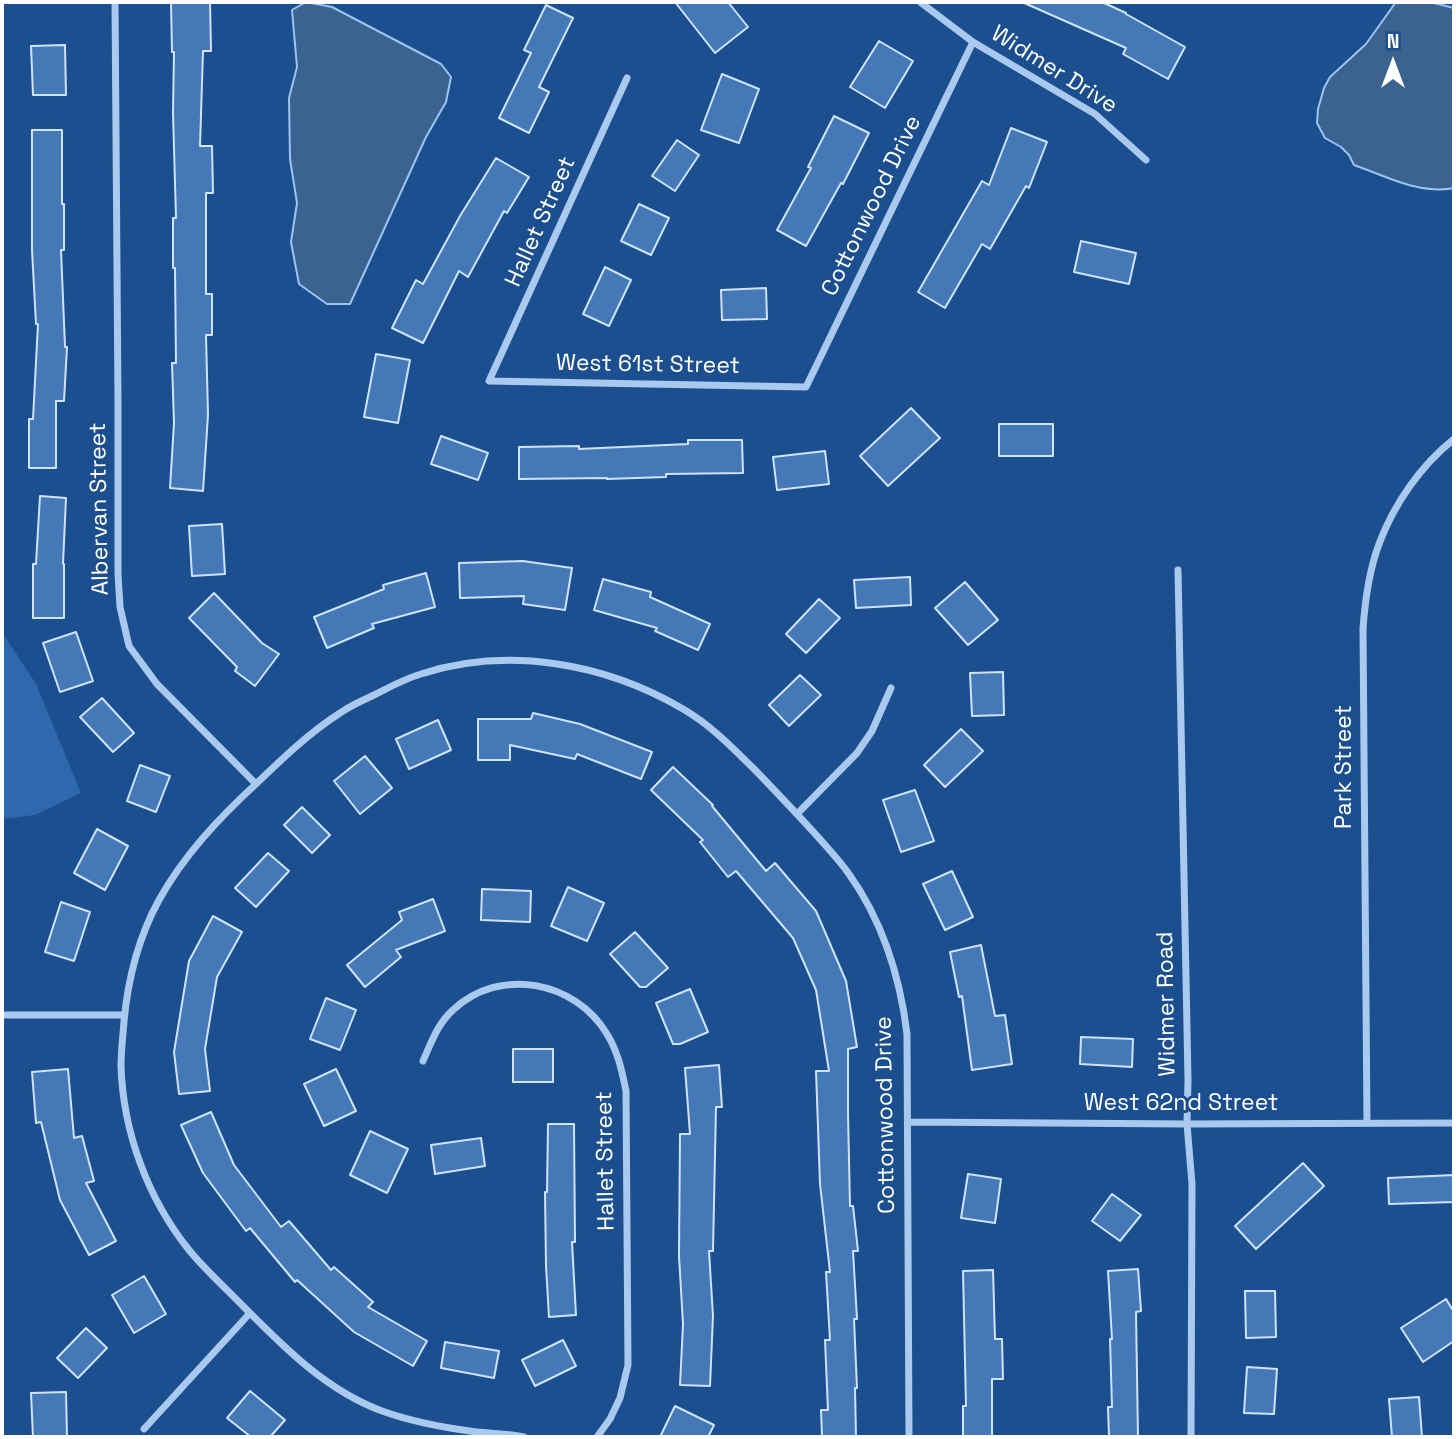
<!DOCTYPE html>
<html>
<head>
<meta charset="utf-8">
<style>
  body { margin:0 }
  #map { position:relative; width:1456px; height:1439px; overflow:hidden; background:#1b4f8f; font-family:"Space Grotesk",sans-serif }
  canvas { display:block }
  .frame { position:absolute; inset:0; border:4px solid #fff; pointer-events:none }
  .north { position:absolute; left:1358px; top:28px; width:70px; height:70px; -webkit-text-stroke:5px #1b4f8f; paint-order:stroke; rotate:0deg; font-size:19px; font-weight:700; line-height:28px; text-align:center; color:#fff }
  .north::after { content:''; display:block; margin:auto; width:24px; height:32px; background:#fff; clip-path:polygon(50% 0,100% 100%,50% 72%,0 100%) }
</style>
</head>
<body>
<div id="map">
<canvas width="1456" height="1439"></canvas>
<div class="frame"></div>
<div class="north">N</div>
</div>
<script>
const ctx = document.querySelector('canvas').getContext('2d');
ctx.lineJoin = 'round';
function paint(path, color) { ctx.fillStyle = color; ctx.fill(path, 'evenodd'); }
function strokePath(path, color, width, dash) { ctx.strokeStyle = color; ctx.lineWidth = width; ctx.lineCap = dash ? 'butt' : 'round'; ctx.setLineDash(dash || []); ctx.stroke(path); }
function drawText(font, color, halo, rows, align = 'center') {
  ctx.font = font + ' "Space Grotesk",sans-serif'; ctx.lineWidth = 6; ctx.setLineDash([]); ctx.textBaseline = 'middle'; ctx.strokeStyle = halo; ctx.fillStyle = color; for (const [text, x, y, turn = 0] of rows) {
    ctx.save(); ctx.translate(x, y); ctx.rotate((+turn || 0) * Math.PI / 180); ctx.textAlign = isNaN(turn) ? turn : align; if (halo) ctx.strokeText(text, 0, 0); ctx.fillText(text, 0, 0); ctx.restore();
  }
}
paint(new Path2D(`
  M2,632L36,684L81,793L35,815L2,819Z`), '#2e69ad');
const water = new Path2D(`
  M306,2L332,7L441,64L451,77L446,102L426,137L350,304H327L299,284L291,242L297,203L290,159L289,98L297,67L292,10Z
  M1396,2H1430L1454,8V188C1420,195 1386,176 1354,165L1349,155L1341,147L1325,138L1317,123L1318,109L1324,88L1330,77L1366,44Z`);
paint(water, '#3c6290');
strokePath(water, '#9cc4f0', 2);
const building = new Path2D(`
  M171,2H210L211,51H203L200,146H212L213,193H206V294H212V335H206L208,415L203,491L170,488L174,423L172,363H176L175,268H173V218H176L173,113L174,52H172Z
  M675,2H728L748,27L715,53Z
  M1022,2H1102L1126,13V14L1185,47L1168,79L1123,54L1126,48Z
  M546,5L573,18L539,87L549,92L529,133L499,118L531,53L524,50Z
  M879,41L913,61L885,108L850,87Z
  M65,45L66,95H33L31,46Z
  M722,74L759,89L739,143L701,130Z
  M834,116L869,133L843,184L841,183L806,246L777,230L811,168L808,167Z
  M1011,128L1047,142L1029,188L1026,186L990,249L982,244L945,308L918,292L982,181L989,185Z
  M32,130H62V204H64V250H61L65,347H67L64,401H56V468H29V419H33L38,324H36L32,250Z
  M677,140L699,155L675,191L652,176Z
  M496,158L529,177L507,213L504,211L468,277L459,271L423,343L392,328L416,280L423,284L460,216Z
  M639,204L669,218L651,255L621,241Z
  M1081,241L1136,253L1129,284L1074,272Z
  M605,267L631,280L609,326L583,314Z
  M766,288L767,319L722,320L721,290Z
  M376,354L410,360L398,423L364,417Z
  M911,408L940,438L888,486L860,456Z
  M999,424H1053V456H999Z
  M441,436L488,453L478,480L431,464Z
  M688,440H742L743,473L666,474V477L607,479V478L519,479V447L579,446V449L688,444Z
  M825,451L829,484L777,490L773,457Z
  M40,496L66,498L63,564H64V618H33V564H36Z
  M222,524L225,574L192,576L189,526Z
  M523,561L572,568L565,610L523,604L524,596L460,598L459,563Z
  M426,573L435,607L372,624L374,628L327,648L314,617L384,589L383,585Z
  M910,577L911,605L856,608L854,580Z
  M603,579L651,592L650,597L710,624L698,650L655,631L657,628L594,610Z
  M965,582L998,620L968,645L935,608Z
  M214,593L262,643L279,654L255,686L235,671L237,667L189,618Z
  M819,599L840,618L806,653L786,634Z
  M76,632L93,681L60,692L43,643Z
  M1003,672L1004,715L972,716L970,673Z
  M800,675L821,695L789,726L769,705Z
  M102,698L134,733L113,752L80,717Z
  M533,713L580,724L652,752L641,779L577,754L575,759L510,745V760H478V719H531Z
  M438,720L451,750L409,769L396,739Z
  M961,729L983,751L945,787L924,765Z
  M365,756L392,788L360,814L334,781Z
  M140,765L170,776L156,812L127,801Z
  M673,767L713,805L712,806L766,871L775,863L816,911L846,981L857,1047L848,1049V1113L850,1206H853L858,1251H853L857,1319H854L857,1388H855L856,1437H822L821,1410H828L825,1340H830L826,1272H830L820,1184L816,1071H829L816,990L793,938L736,871L728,877L700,842L703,840L651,790Z
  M915,790L934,841L901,852L883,800Z
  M302,807L330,835L312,853L284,825Z
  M97,829L128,846L105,890L74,873Z
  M268,853L289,871L256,907L235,888Z
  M952,871L973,917L945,930L923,884Z
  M568,887L604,903L587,941L551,926Z
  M482,889L531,891L530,922L481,920Z
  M433,899L445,931L396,950L401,957L365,987L347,965L402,920L399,912Z
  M61,902L90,912L74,961L45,952Z
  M213,916L242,932L217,977L205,1049L210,1091L179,1094L174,1052L189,961Z
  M635,932L668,968L646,987H640L610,954Z
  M981,945L995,1016L1005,1015L1012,1064L972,1070L962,996L959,997L950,952Z
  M690,989L708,1032L680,1044H673L656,1003Z
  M326,998L356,1010L340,1050L310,1039Z
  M1081,1037L1133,1039L1132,1067L1080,1064Z
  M513,1049H553V1082H513Z
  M719,1065L722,1107H716L713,1251H709L713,1316L710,1386L680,1385L683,1324L679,1256L680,1134H690L685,1068Z
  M68,1069L74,1138L82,1136L94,1181L86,1183L116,1241L89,1255L60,1200L41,1122L36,1123L32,1072Z
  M336,1069L356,1111L324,1126L304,1084Z
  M211,1112L234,1165L281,1227L289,1221L331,1270L334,1267L373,1302L368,1307L427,1341L413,1366L354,1332L297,1280L295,1282L250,1228L246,1231L203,1173L181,1125Z
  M548,1124H574L575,1242H572L576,1315L549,1317L546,1266L545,1192H547Z
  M370,1131L408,1149L387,1193L350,1175Z
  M481,1138L485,1166L435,1174L431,1145Z
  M1303,1163L1324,1186L1256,1249L1235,1226Z
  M968,1174L1001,1179L995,1223L961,1218Z
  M1454,1175V1202L1389,1204L1388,1178Z
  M1112,1194L1141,1215L1120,1241L1092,1221Z
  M1138,1269L1141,1311L1136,1312L1138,1437H1109L1108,1407H1112L1110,1339H1112L1108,1271Z
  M993,1270L995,1339H1002L1003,1379H992V1437H963V1406H966L963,1271Z
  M144,1276L166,1314L134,1333L112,1295Z
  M1245,1291H1275L1276,1337L1246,1338Z
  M1446,1299L1454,1312V1341L1423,1362L1401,1328Z
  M86,1328L107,1348L78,1378L57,1358Z
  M563,1340L576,1366L535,1386L522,1360Z
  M445,1342L499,1351L494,1378L441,1368Z
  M1247,1367L1277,1369L1274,1414L1244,1413Z
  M250,1391L285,1420L270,1437H251L227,1418Z
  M66,1392L67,1437H33L31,1393Z
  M1419,1397L1422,1437H1392L1389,1399Z
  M675,1406L714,1425L708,1437H660Z`);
paint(building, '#4478b7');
strokePath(building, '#cfe3fa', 2);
strokePath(new Path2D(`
  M115,2L118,400V574L120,607L129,646L157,684L256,784
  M920,2L973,42L1095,114L1146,160
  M627,78L489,381L806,387L973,42
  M1178,570L1188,1080L1187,1124L1192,1184L1191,1437
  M798,813L857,753L872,731L891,688
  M2,1015H124
  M423,1061C431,1043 438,1023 453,1010C500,966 575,981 607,1034C618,1052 622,1071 626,1091L628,1365L620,1398L610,1419L597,1437
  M908,1122L1187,1124L1454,1123
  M1367,1123L1363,629C1365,600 1369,571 1379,544C1394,504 1421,465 1454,439
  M144,1429L250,1313
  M524,1437C506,1433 488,1434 470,1431C440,1427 410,1421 382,1411C322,1389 277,1340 233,1296C218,1281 202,1266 189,1250C148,1199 123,1132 121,1066C121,1051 123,1036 124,1021C128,979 138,938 159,900C184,855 219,818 257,783C283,758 309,733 340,713C350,706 361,701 372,696C388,688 404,679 421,674C508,646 605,663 683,709C711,725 735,750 758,773C781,797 804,821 826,846C834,855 842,864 849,874C883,922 900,976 907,1034L909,1437`), '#a9c9ee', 7);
drawText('23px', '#fff', '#1b4f8f', [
  ["Widmer Drive",1054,70,32],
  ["Cottonwood Drive",872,206,-64],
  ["Hallet Street",541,222,-66],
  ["West 61st Street",648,365,1],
  ["Albervan Street",100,509,-91],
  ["Park Street",1345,767,-90],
  ["Widmer Road",1167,1004,-91],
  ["West 62nd Street",1181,1104],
  ["Cottonwood Drive",886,1115,-91],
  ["Hallet Street",606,1161,-91]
]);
</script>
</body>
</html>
